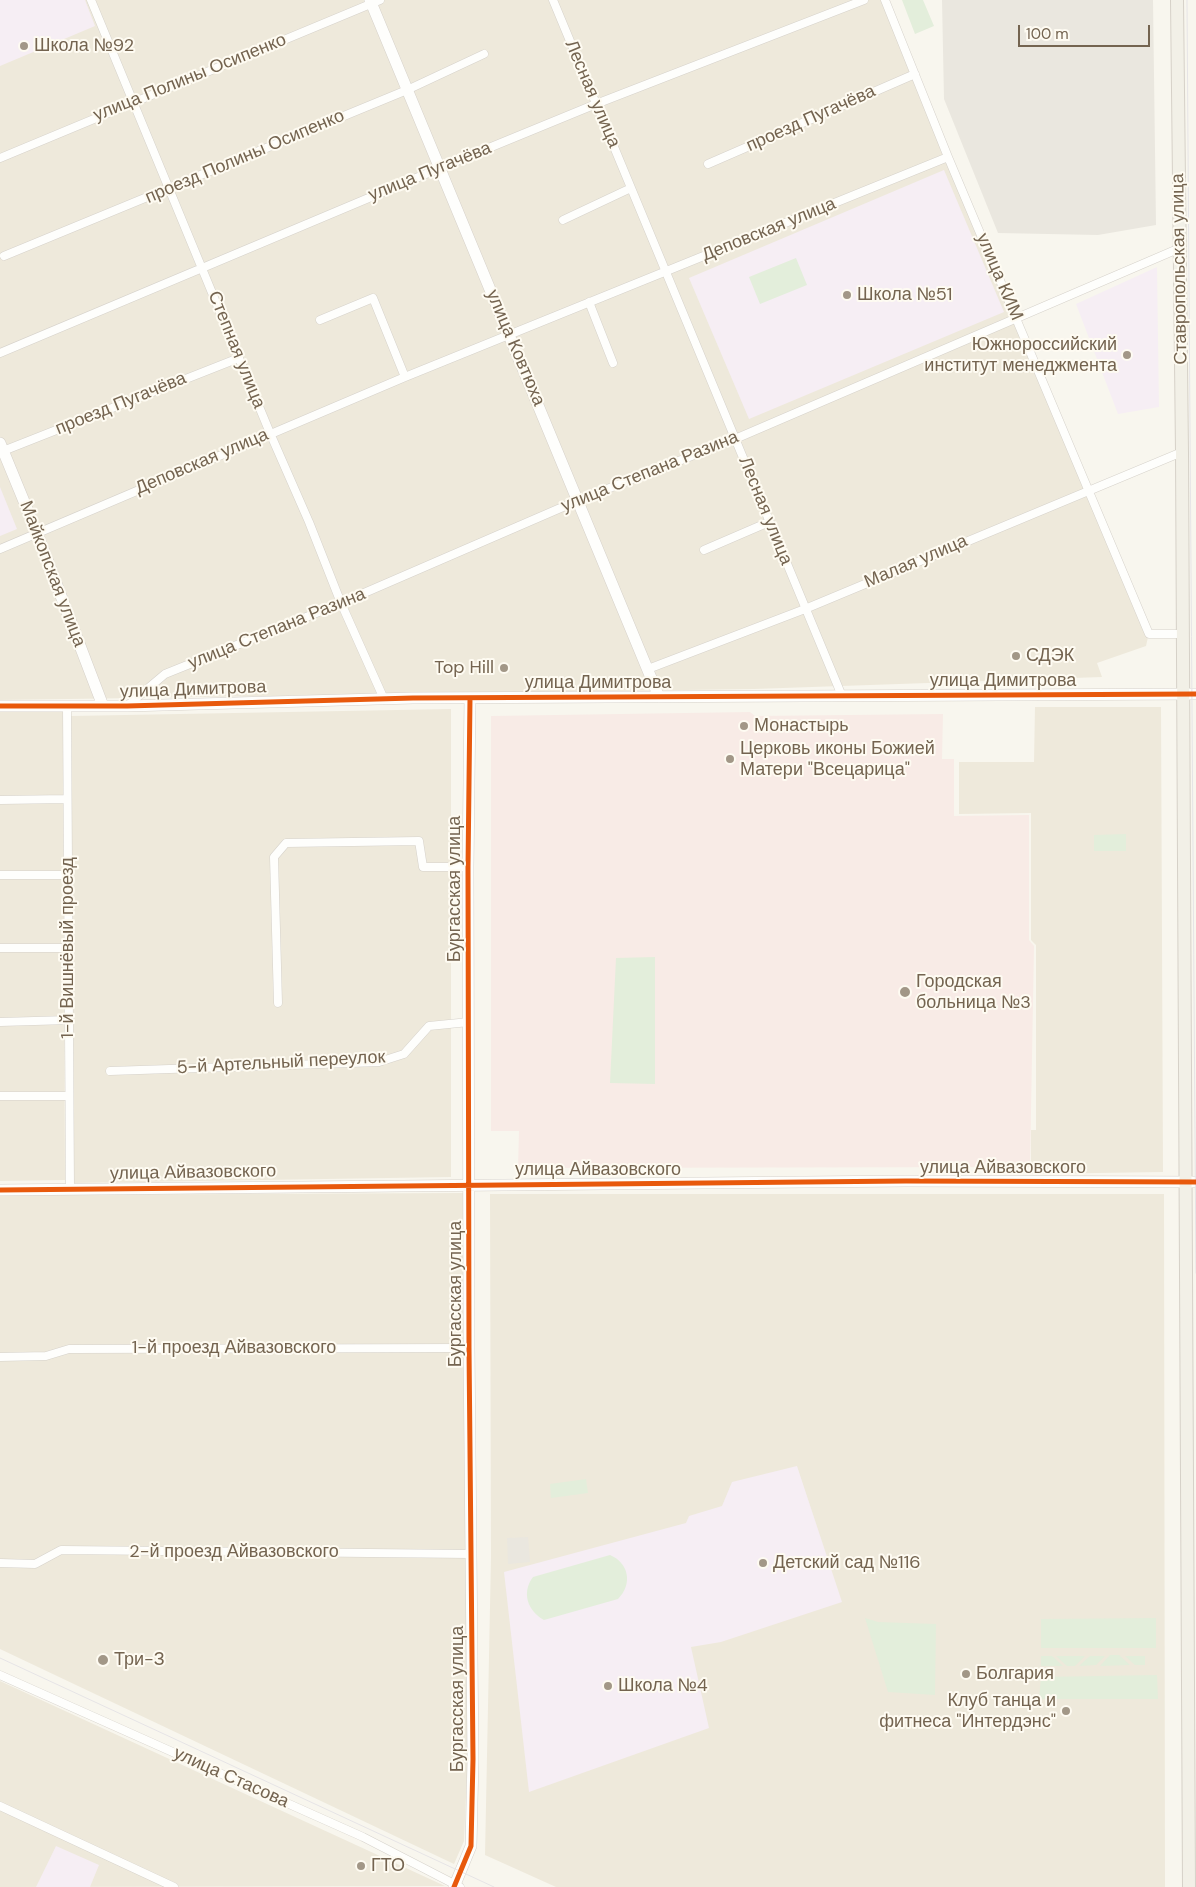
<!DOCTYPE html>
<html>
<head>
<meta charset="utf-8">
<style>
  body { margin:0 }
  #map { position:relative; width:1196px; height:1887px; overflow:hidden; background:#f8f6ee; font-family:"DM Sans",sans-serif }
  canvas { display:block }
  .scale { position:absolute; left:1018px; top:25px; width:132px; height:22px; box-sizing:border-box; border:2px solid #746450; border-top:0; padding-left:6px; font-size:15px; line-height:18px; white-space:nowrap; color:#746450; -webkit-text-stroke:4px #fefbf2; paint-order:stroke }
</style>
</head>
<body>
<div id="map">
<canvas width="1196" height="1887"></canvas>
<div class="scale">100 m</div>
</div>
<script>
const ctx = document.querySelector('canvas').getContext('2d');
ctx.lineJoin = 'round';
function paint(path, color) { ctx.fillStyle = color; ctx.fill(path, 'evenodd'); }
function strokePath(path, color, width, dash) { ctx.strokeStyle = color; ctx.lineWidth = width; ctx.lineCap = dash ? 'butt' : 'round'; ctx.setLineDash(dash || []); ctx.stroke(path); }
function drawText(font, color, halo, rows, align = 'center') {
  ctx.font = font + ' "DM Sans",sans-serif'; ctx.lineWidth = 4; ctx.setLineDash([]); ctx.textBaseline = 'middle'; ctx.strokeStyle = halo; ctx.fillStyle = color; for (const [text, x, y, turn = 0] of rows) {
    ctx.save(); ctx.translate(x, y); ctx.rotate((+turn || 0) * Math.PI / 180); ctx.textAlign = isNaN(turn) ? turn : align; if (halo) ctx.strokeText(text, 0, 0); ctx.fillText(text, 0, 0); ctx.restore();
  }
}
paint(new Path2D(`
  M0,0H882L1148,637L1146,646L1097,663L1102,677L754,689L0,700Z
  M1035,707H1161L1163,1172L1031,1174V1130H1036V945L1031,940V813L959,814V762H1034Z
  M451,709V1177L74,1183L71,716Z
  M0,711L63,712L65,1180L0,1181Z
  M463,1193L468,1754L464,1841L454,1864L0,1649V1195Z
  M490,1194H1164L1165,1887H556L485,1855L491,1557Z
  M0,1681L445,1886L0,1887Z`), '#eee9db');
paint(new Path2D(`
  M942,0H1153L1156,225L1098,235L998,233L944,99Z
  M528,1537L530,1562L508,1564L507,1538Z`), '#eae7df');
paint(new Path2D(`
  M0,0H85L95,26L0,66Z
  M944,170L1004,312L749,419L689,278Z
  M1157,267L1159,407L1118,414L1076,304Z
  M0,487L17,529L0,536Z
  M797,1466L842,1602L721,1642L691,1647L709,1728L529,1792L504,1572L686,1523L689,1516L722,1506L732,1482Z
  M56,1846L99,1865L90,1887H36Z`), '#f6eef4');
paint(new Path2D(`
  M750,712L755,716L943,714L942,759H954V816L1029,815V940L1034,946L1030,1167L518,1168L519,1131H491V716Z`), '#f8ebe6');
paint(new Path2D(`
  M902,0H923L934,26L915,34Z
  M796,258L807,285L760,304L749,277Z
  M1126,834V851H1094V835Z
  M655,957V1084L610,1083L616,958Z
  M586,1479L588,1493L551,1498L550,1484Z
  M610,1555C629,1563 633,1584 618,1599L544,1620C528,1611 521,1593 533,1577Z
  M865,1618L878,1622L936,1624L935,1695L888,1692Z
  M1156,1618V1648H1041V1619Z
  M1110,1655H1119L1130,1665L1100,1666Z
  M1041,1656H1052L1063,1666H1041Z
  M1056,1656H1085L1075,1666H1067Z
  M1090,1656H1105L1096,1665L1079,1666Z
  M1125,1656H1145V1665H1135Z
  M1157,1675L1158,1699H1039L1041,1677Z`), '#e3eedb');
const street = new Path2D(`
  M91,0L270,433L309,522L341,603L384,699
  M553,0L842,696
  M885,0L948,157L1149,634H1183
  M0,158L380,0
  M708,164L915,74
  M563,220L631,188
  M4,256L407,90L484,54
  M589,302L613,363
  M320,320L373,298L405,377
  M0,353L440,168L596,104L864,0
  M3,451L239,358
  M0,549L405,377L948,157
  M704,550L769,522
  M648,669L805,609L1182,452
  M67,706L70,1189
  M127,706L165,674L341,603L579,500L735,439L1180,248
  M0,800L67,799
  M0,875H68
  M0,948H68
  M278,1003L274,857L286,843L419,841L423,867H468
  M0,1022L69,1020
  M110,1071L379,1062L404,1054L429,1026L469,1022
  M0,1096H69
  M0,1357L46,1356L69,1349L469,1348
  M0,1563L35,1564L61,1550L471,1554
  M0,1675L363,1837L460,1887
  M0,1806L174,1887`);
const secondary = new Path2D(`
  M370,0L659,697
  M0,443L37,533L103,706
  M0,706H127L413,698L1196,694
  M0,1190L906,1181L1196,1182
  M454,1887L471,1846L473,1759L469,1348L468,867L470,698`);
const primary = new Path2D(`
  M1177,0L1182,452L1189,1887`);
strokePath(street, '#d6d2cb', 9);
strokePath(secondary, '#d6d1ca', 12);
strokePath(primary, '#d6d1c8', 14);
strokePath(street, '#fefefc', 8);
strokePath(secondary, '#fefefc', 11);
strokePath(primary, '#f2f0e7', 12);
strokePath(new Path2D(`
  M1187,0L1196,1273
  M0,1658L494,1887`), '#e6e4e6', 1);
strokePath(new Path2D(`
  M0,706H127L413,698L1196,694
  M0,1190L906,1181L1196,1182
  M454,1887L471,1846L473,1759L469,1348L468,867L470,698`), '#e8590c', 5);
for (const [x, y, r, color] of [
  [24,46,5,"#a29787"],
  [847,295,5,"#a29787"],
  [1127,355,5,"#a29787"],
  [1016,656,5,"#a29787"],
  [504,668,5,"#a29787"],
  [744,726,5,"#a29787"],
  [730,759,5,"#a29787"],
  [905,992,6,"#a29787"],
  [763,1563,5,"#a29787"],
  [103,1660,6,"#a29787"],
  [966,1674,5,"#a29787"],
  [608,1686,5,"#a29787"],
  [1066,1711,5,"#a29787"],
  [361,1866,5,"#a29787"]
]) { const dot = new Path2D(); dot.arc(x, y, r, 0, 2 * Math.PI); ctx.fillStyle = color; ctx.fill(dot); strokePath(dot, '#fefbf2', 2); }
drawText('18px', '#746450', '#fefbf2', [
  ["Школа №92",34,46],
  ["Школа №51",857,295],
  ["Южнороссийский",1117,345,"right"],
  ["институт менеджмента",1117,366,"right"],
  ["СДЭК",1026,656],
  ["Top Hill",494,668,"right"],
  ["Монастырь",754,726],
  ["Церковь иконы Божией",740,749],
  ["Матери \"Всецарица\"",740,770],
  ["Городская",916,982],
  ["больница №3",916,1003],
  ["Детский сад №116",773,1563],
  ["Три-З",114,1660],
  ["Болгария",976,1674],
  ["Школа №4",618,1686],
  ["Клуб танца и",1056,1701,"right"],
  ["фитнеса \"Интердэнс\"",1056,1722,"right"],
  ["ГТО",371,1866]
], 'left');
drawText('18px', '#746450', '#fefbf2', [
  ["улица Полины Осипенко",190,78,-22],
  ["Лесная улица",592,94,67],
  ["проезд Пугачёва",811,119,-24],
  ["проезд Полины Осипенко",245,157,-23],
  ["улица Пугачёва",430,172,-22],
  ["Деповская улица",769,230,-22],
  ["Ставропольская улица",1180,269,-91],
  ["улица КИМ",999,277,67],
  ["улица Ковтюха",515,348,67],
  ["Степная улица",236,350,68],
  ["проезд Пугачёва",121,404,-22],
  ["Деповская улица",202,462,-23],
  ["улица Степана Разина",650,472,-22],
  ["Лесная улица",765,511,68],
  ["Малая улица",916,562,-23],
  ["Майкопская улица",52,574,69],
  ["улица Степана Разина",277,629,-22],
  ["улица Димитрова",1003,681],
  ["улица Димитрова",598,683],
  ["улица Димитрова",193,690,-2],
  ["Бургасская улица",455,889,-90],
  ["1-й Вишнёвый проезд",68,948,-90],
  ["5-й Артельный переулок",281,1063,-3],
  ["улица Айвазовского",1003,1168],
  ["улица Айвазовского",598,1170],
  ["улица Айвазовского",193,1173,-1],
  ["Бургасская улица",456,1294,-90],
  ["1-й проезд Айвазовского",234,1348],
  ["2-й проезд Айвазовского",234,1552],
  ["Бургасская улица",458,1699,-90],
  ["улица Стасова",231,1778,24]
]);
</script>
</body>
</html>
